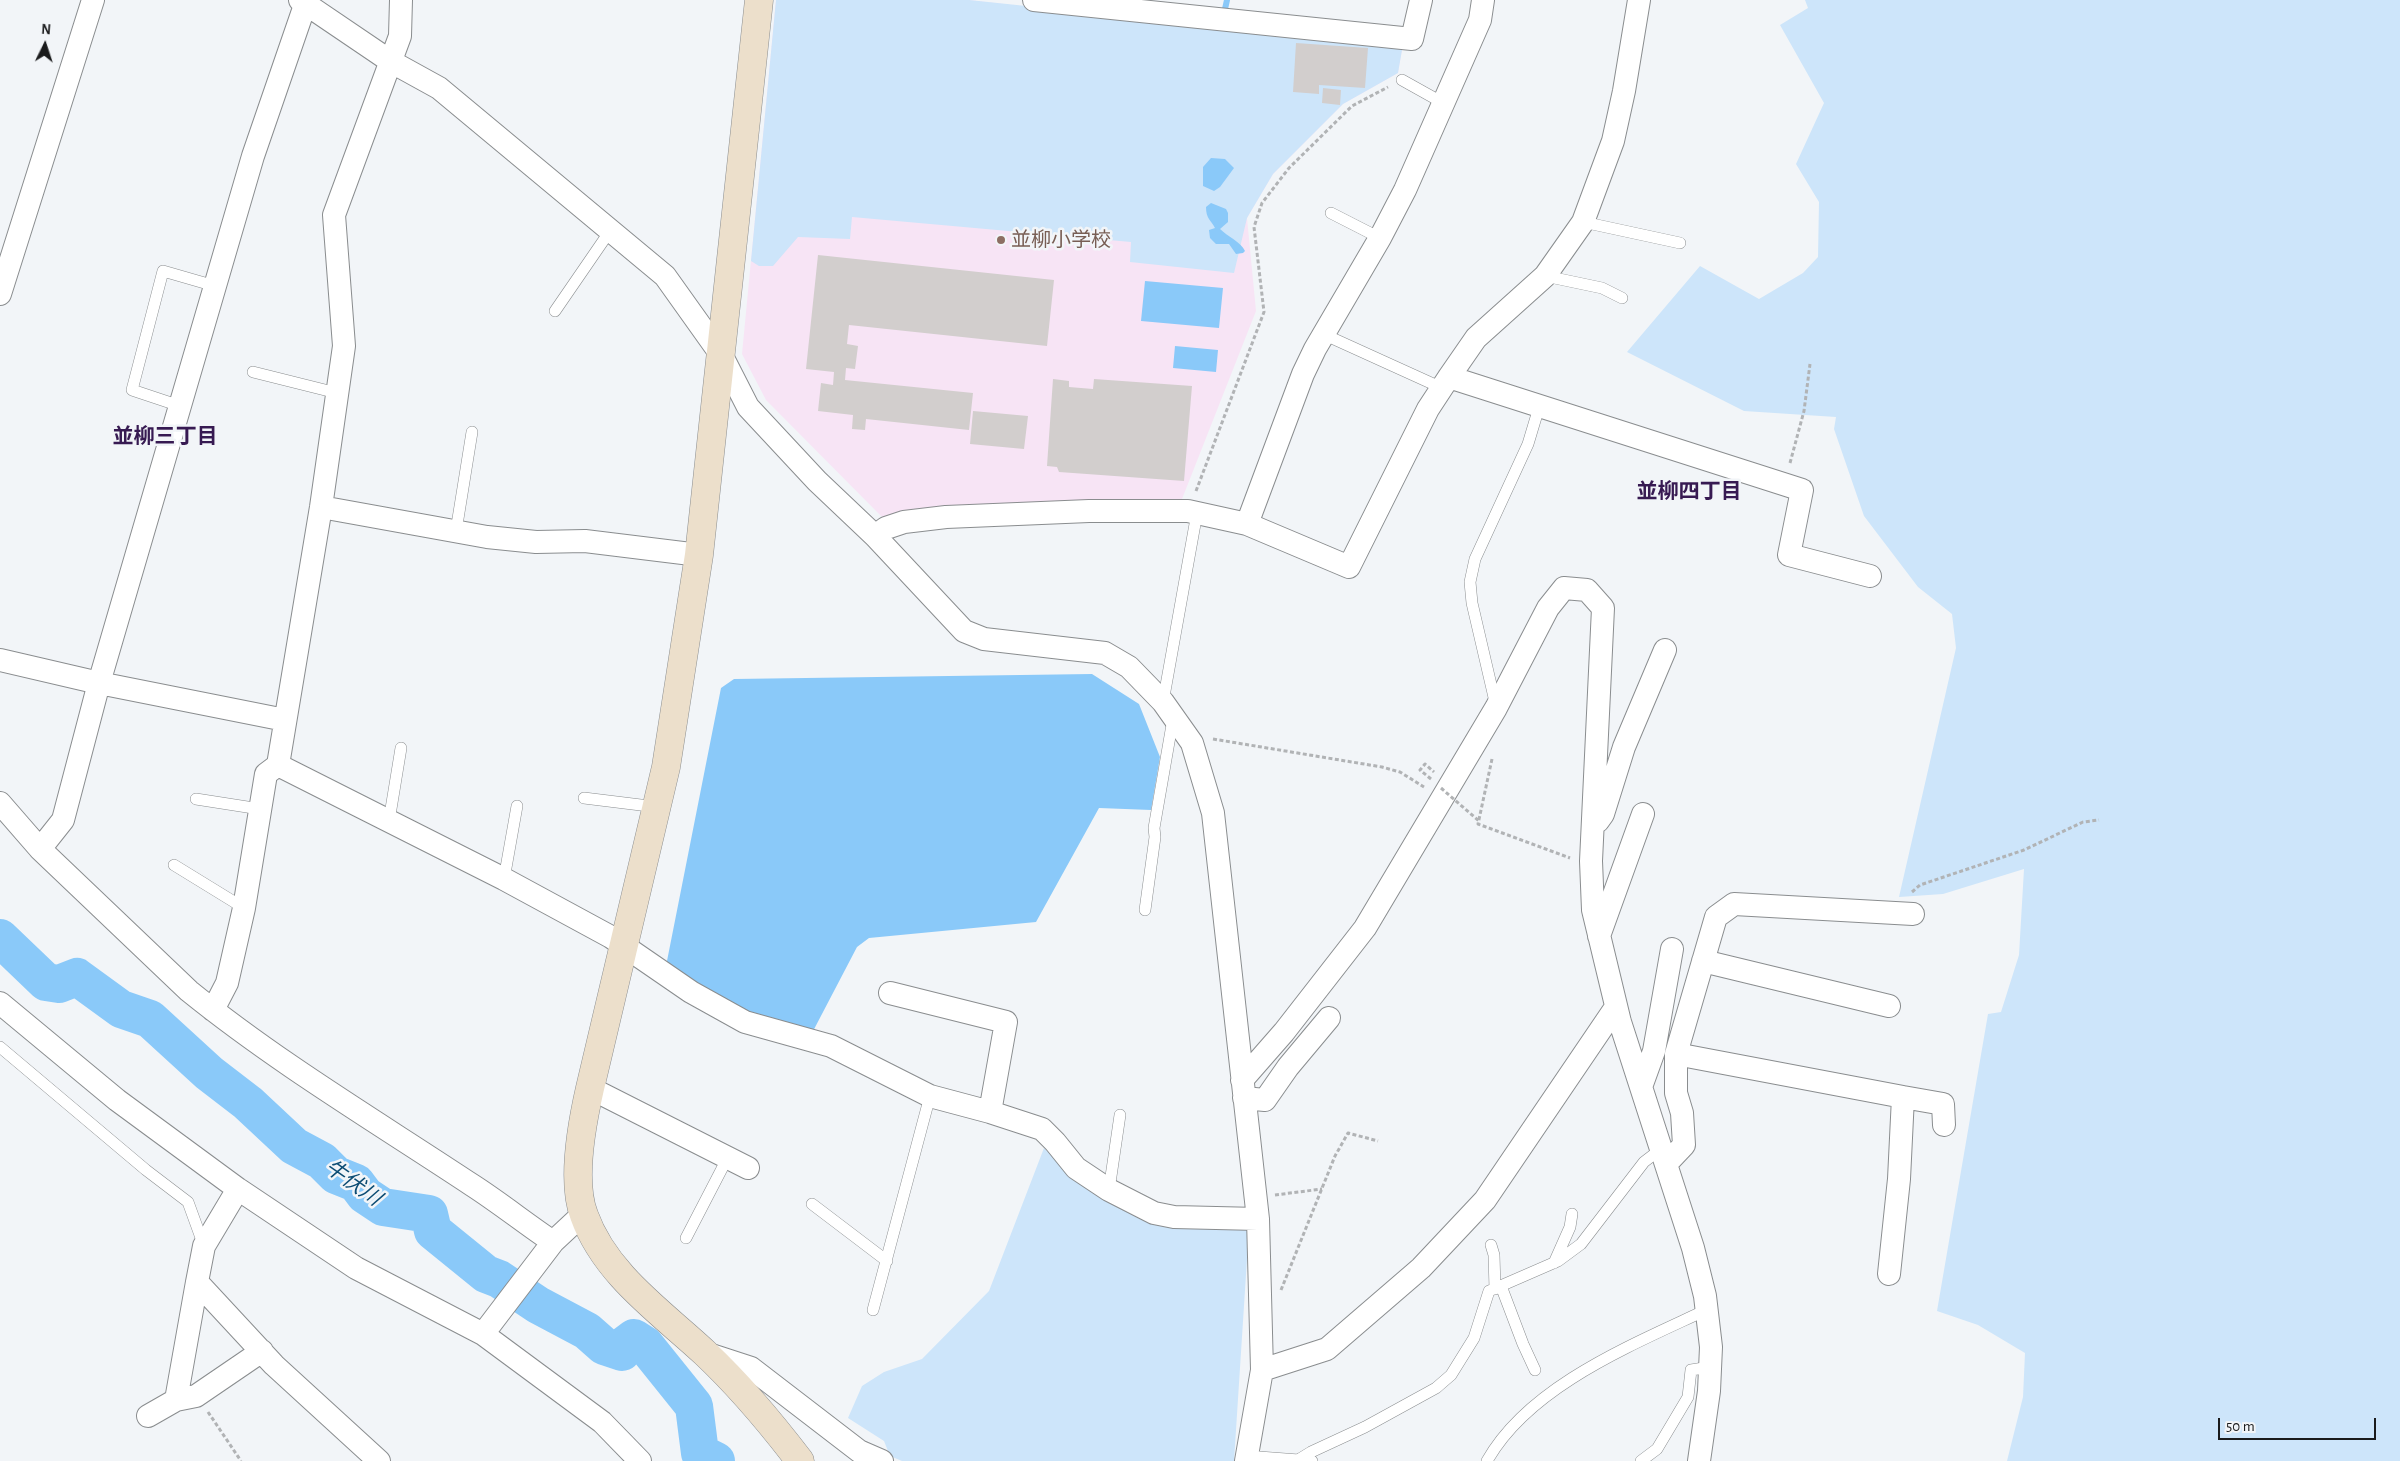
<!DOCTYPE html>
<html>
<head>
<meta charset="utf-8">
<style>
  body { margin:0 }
  #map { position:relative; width:2400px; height:1461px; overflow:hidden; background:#f2f5f8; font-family:"Alegreya Sans",sans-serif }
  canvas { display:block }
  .north { position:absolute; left:20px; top:20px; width:50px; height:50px; -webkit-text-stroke:4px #f2f5f8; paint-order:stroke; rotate:4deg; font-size:14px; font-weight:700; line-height:20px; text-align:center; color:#1a1b1c }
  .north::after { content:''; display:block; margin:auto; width:18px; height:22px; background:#1a1b1c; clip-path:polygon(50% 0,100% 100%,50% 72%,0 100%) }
  .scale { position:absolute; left:2218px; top:1418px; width:158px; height:22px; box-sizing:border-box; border:2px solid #1a1b1c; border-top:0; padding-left:6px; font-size:15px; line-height:18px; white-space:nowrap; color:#1a1b1c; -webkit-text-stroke:4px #f2f5f8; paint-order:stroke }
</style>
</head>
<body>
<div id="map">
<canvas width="2400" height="1461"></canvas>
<div class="north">N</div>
<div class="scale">50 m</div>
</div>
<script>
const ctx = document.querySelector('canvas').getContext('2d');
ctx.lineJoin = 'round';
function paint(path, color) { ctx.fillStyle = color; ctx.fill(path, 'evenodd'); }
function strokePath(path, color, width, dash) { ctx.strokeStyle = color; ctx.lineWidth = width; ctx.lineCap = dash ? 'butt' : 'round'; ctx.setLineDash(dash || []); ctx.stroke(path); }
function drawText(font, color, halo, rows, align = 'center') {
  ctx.font = font + ' "Alegreya Sans","Noto Sans JP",sans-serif'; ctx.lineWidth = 5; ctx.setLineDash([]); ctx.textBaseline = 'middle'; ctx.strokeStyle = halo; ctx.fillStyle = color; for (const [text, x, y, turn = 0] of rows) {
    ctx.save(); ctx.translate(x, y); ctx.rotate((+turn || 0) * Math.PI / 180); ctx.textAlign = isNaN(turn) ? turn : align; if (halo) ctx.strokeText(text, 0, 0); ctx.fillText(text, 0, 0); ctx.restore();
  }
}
paint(new Path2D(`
  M776,0H969L1402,50L1398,73L1343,104L1273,174L1247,218L1256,311L1182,499L939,511L883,518L766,400L742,354Z`), '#f7e4f5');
paint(new Path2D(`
  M776,0H969L1398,45L1402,50L1398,73L1343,104L1273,174L1247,218L1234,273L1130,262L1131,242L852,217L850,239L798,237L773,266H759L751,261Z
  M1805,0H2400V1461H2007L2023,1397L2025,1353L1978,1325L1937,1311L1988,1014L2001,1012L2019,955L2024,869L1943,894L1899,897L1956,648L1952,614L1918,587L1864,516L1834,429L1836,417L1744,411L1627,352L1700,266L1759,299L1803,273L1818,257L1819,202L1796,164L1824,103L1780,25L1808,8Z
  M1044,1148L1077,1178L1117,1204L1249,1228L1234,1461H902L890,1456L884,1441L848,1418L862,1386L884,1372L922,1359L989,1291Z`), '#cde5fa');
paint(new Path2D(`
  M1211,158L1225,159L1234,168L1220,187L1214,191L1203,186V167Z
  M1211,203L1226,209L1228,213V222L1220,229C1227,236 1241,242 1245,251L1243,253L1236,254L1229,244H1216L1210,238L1209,230L1215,228C1211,220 1206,219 1206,207Z
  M1145,281L1223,288L1219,328L1141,321Z
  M1175,346L1218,350L1216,372L1173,368Z
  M1092,674L1139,704L1160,757L1151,810L1099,808L1036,922L869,938L857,947L811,1035L749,1016L666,966L721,688L734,679Z`), '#8ac9f9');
strokePath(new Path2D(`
  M1225,9L1227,0`), '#8ac9f9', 6);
strokePath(new Path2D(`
  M0,938L46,982L59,984L77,977L121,1009L150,1019L209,1073L248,1103L294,1146L322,1161L336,1175L356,1183L365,1195L383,1207L429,1214L433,1231L486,1274L499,1279L538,1305L587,1331L604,1346L622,1352L626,1344L634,1338L645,1345L694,1406L700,1453L716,1461`), '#8ac9f9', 38);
paint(new Path2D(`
  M1296,43L1368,48L1365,88L1319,85V94L1293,92Z
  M1323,88L1341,90L1340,105L1322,103Z
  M818,255L1054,280L1047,346L849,325L847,344L858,346L855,369L846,368L845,380L973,393L969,430L866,419L865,430L852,429L853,415L818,411L821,383L833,385L834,372L806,369Z
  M1053,379L1069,381V387L1093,389L1094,379L1192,386L1184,481L1059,472L1057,467L1047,466Z
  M973,411L1028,416L1024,449L970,444Z`), '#d2cecd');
const lane = new Path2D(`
  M1402,80L1445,104
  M1331,213L1380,238
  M1583,222L1680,243
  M1545,276L1602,288L1622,298
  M555,311L610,231
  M1323,334L1442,388
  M253,372L337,393
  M180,406L132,390L163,271L215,286
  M456,531L472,432
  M1163,702L1197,513
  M1496,706L1472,603L1470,582L1475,559L1528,444L1540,404
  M584,798L657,807
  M196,799L260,809
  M389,821L401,748
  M174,865L244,908
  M504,879L517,806
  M1145,910L1155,837L1154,828L1173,719
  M0,1047L146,1170L188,1202L204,1246
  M1109,1190L1120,1115
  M812,1204L887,1261
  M686,1238L728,1157
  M1491,1245L1494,1255L1495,1289
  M1554,1263L1570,1227L1572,1214
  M1501,1286L1523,1344L1535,1370
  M873,1310L930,1096
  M1246,1456L1312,1461
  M1298,1460L1311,1452L1365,1427L1436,1388L1451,1375L1474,1338L1489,1291L1558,1261L1581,1244L1644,1162L1661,1149
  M1487,1461C1529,1386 1632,1345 1706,1310
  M1641,1461L1657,1449L1688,1397L1691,1370L1710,1367`);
const street = new Path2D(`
  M300,0L390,61L439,88L665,276L722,356L748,407L817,481L875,536L964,631L984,639L1105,653L1129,667L1163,702L1192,743L1213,813L1258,1219L1262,1370L1246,1461
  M1034,0L1412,39L1421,0
  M0,294L93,0
  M1449,377L1802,490L1789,555L1870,576
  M321,507L487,537L536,542L585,541L699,555
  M1247,524L1303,374L1315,349L1380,238L1405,190L1480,20L1483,0
  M875,536L886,528L904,522L946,517L1089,511H1188L1247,524L1349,567L1428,409L1449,377L1476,338L1545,276L1583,222L1613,141L1624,91L1639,0
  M0,660L99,683L285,720
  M278,765L504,879L611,937L691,992L745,1022L831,1046L930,1096L990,1112L1042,1129L1055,1142L1076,1168L1109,1190L1154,1213L1174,1217L1258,1219
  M0,803L40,849L189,991C278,1063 377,1122 472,1185C500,1203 526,1224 553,1242
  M1598,821L1603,814L1624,747L1665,650
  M40,849L63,820L99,683L253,156L305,5
  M1599,936L1643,814
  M1703,961L1889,1006
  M890,993L1006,1022L990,1112
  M0,1003L117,1100L238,1189L356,1268L483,1334L602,1422L640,1461
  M213,1010L227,983L244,908L266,774L278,765L321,507L344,346L334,215L400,36L401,0
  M1676,1054L1903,1097L1899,1179L1889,1274
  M1242,1080L1284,1032L1365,928L1496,708L1548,608L1564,588L1587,590L1603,608L1591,861L1593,910L1620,1022L1693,1248L1705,1296L1711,1347L1709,1391L1699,1461
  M1641,1087L1654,1051L1672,949
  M590,1088L748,1168
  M1903,1097L1943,1104L1944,1125
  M1244,1098L1265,1100L1288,1067L1329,1018
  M1666,1164L1684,1145L1682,1113L1676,1093V1054L1716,917L1734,904L1913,914
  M238,1189L204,1246L197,1282L274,1365L379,1461
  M483,1334L553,1242L583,1214
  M705,1353L751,1368L859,1451L882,1461
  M1262,1370L1327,1349L1421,1268L1485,1200L1616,1007
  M176,1400L197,1282
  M148,1416L176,1400L196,1396L262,1351`);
const secondary = new Path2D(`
  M759,0L699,555L666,767L590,1088C582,1123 571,1181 584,1215C605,1274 661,1312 705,1353C740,1386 771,1423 800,1461`);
strokePath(lane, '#8a8d8f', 12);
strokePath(street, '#8a8d8f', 24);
strokePath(secondary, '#8a8d8f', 29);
strokePath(new Path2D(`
  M1790,463L1804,411L1810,364
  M1196,491L1264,312L1254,227L1262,203L1289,168L1352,106L1388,87
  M1213,739L1382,767L1400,772L1424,787
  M1492,759L1478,824L1570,858
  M1431,779L1420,770L1425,764L1434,772
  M1912,892L1920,885L2024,850L2083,822L2099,820
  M1275,1195L1322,1189
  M1281,1290L1335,1156L1348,1133L1378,1141
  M208,1412L241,1461`), '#b1b3b5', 3, [4, 2.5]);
strokePath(lane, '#fff', 11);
strokePath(street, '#fff', 22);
strokePath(secondary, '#ecdfcb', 28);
strokePath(new Path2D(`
  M1441,788L1479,821`), '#b1b3b5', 3, [4, 2.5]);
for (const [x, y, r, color] of [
  [1001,240,5,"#8d6e63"]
]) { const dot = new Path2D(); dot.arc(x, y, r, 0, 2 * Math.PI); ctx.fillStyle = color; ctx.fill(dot); strokePath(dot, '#f2f5f8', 2); }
drawText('20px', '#785e54', '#f2f5f8', [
  ["並柳小学校",1011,240]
], 'left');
drawText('bold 21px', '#371a52', '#f2f5f8', [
  ["並柳三丁目",165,437],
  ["並柳四丁目",1689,492]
]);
drawText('italic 21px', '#0d4d74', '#f2f5f8', [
  ["牛伏川",353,1183,35]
]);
</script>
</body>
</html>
